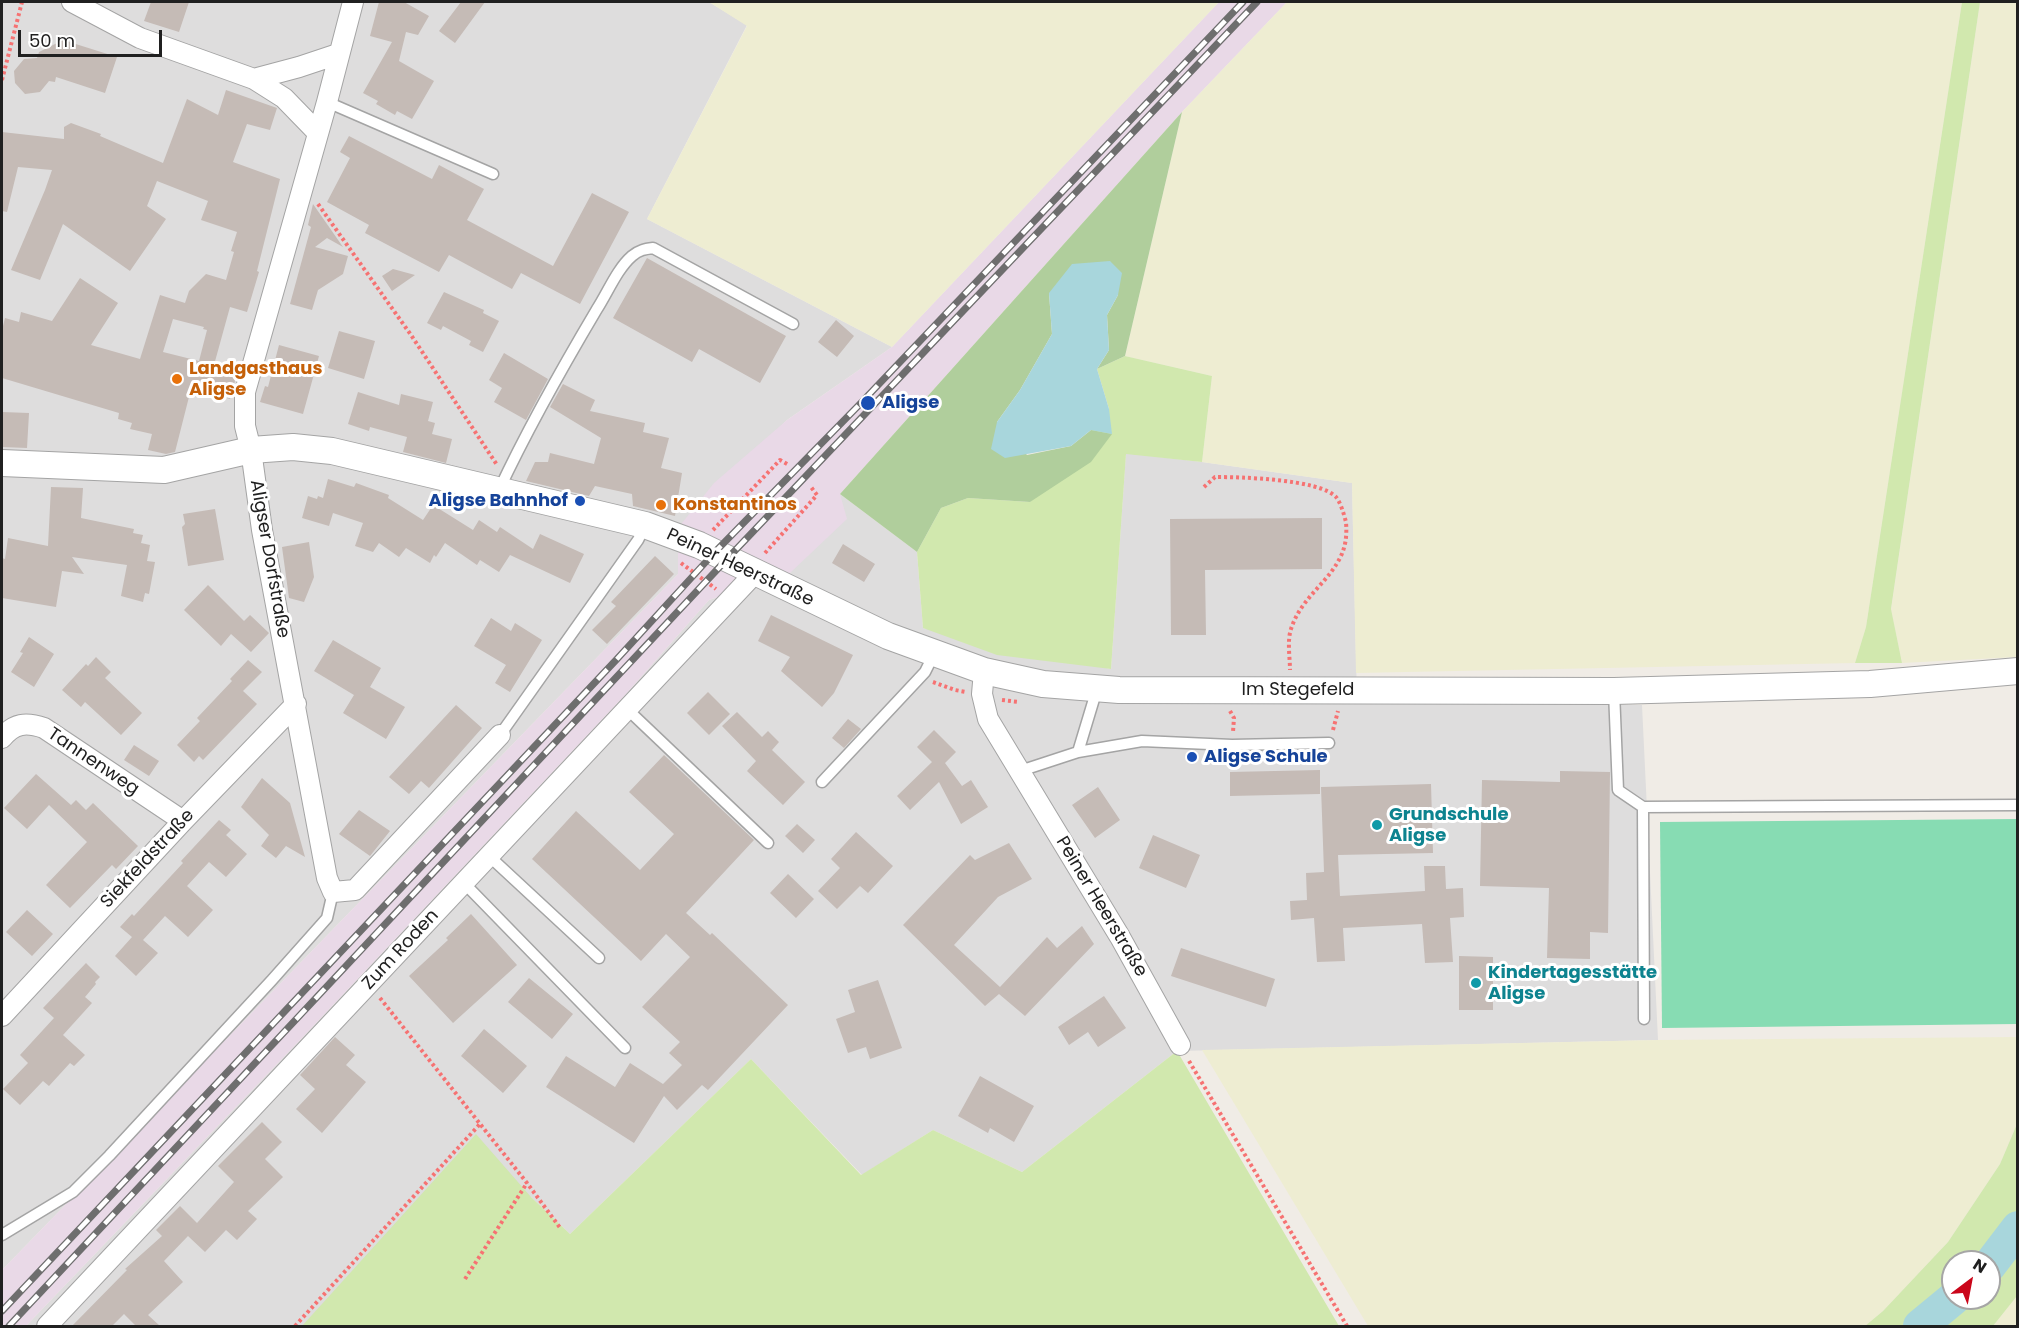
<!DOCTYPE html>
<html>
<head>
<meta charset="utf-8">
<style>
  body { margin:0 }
  #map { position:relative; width:2019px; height:1328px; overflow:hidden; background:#f0ece6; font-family:Poppins,sans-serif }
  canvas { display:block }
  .frame { position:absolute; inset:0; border:3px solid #202020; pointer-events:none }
  .north { position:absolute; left:1941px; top:1250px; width:60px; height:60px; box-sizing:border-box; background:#fff; border:2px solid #a6a6a6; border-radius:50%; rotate:32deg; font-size:16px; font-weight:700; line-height:24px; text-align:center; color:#202020 }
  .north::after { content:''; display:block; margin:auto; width:21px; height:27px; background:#ca061a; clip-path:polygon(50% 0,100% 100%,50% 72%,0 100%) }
  .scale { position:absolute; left:18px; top:30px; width:144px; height:27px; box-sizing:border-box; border:3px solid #202020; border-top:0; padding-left:8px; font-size:18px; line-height:21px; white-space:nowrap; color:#202020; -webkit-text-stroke:4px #fff; paint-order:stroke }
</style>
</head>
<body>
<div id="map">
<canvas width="2019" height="1328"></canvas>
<div class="frame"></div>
<div class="north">N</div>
<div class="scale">50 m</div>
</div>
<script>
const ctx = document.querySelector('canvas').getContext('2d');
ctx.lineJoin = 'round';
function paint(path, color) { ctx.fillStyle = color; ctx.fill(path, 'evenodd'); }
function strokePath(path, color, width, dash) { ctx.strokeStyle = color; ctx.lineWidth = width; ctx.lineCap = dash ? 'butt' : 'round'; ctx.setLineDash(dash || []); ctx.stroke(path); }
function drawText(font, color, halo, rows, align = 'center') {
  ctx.font = font + ' Poppins,sans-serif'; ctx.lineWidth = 6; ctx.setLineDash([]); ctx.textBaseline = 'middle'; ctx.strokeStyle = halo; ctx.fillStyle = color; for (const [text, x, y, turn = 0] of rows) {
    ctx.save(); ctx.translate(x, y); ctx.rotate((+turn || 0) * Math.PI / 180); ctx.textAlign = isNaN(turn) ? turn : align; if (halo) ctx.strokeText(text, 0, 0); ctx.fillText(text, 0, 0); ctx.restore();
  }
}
paint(new Path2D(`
  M2,2H709L747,25L647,219L892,347L787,420L678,528V574L2,1270Z
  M1126,453L1202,462L1352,483L1357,700L1642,705L1658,1040L1177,1051L1022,1172L933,1130L862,1175L751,1059L570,1234L531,1197L448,1326H26L302,1038L626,694L709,600L790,573L840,494L917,552L923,628L1111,669Z`), '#dedddd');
paint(new Path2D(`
  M1219,2H1287L1182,112L840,494L847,519L790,573L709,600L626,694L302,1038L26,1326H2V1270L678,574V528L714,483L787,420L892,347Z`), '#e9d9e7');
paint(new Path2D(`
  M709,2H1219L892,347L647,219L747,26Z
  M1287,2H1962L1866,627L1855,663L1356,673L1352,483L1202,462L1212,376L1125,356L1182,112Z
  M1980,2H2017V657L1902,663L1891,610Z
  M2017,1037V1124L2000,1164L1948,1242L1883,1311L1865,1326H1368L1202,1050L1658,1040Z
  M2017,1296V1326H1993Z`), '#eeedd2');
paint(new Path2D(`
  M1962,2H1980L1891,609L1902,663H1855L1866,627Z
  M1125,356L1212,376L1202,462L1126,454L1111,669L997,655L923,628L917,552L941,508L968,498L1030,502L1109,409L1097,369Z
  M1177,1051L1339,1326H302L476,1134L531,1197L570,1234L751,1059L861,1175L933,1130L1022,1172Z
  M2017,1124V1220L1986,1262H1953V1295L1918,1326H1865L1883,1311L1948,1242L2000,1164Z
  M2017,1241V1296L1993,1326H1940L1969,1298H1989V1278Z`), '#d1e8ae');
paint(new Path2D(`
  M1182,112L1125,356L1097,369L1109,350L1107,315L1118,295L1049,293L1052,334L1020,390L997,422L1027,455L1071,446L1091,430L1112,434L1091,462L1030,502L968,498L941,508L917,552L840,494Z`), '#b0ce9c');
paint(new Path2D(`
  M2017,819V1024L1662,1028L1660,822Z`), '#87dcb3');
paint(new Path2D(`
  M1110,261L1122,273L1118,295L1107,315L1109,350L1097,369L1109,409L1112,434L1091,430L1071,446L1005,458L991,449L997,422L1020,390L1052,334L1049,293L1072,264Z`), '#a8d6dc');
strokePath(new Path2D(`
  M1989,1266L2018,1228
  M1920,1326L1954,1298`), '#a8d6dc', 34);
paint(new Path2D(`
  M151,2H189L179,32L144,21Z
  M379,2H404L429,16L418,35L406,32L399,61L434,81L412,119L397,111L395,115L376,104L378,101L363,93L392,42L370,36Z
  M461,2H485L455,43L439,31Z
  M63,40L117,57L105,93L56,77L55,82L49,81L40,92L25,94L15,83L14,71L24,59L37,58L39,52Z
  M226,90L277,108L270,130L247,124L233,162L280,179L257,271L259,272L247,312L230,307L214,365L238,370L230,399L191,389L175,452L166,454L148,450L152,434L130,429L132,423L118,419L119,413L2,378V330L5,318L19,322L21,312L52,321L80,278L118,303L91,345L140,359L160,295L185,303L189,291L206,274L226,280L234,252L231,251L237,232L201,220L208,201L157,181L147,206L166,219L130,271L63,224L40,280L11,270L45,190L52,170L18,167L7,212L2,211V132L64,139V127L71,123L101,134L100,136L163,163L187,99L218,115ZM173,319L204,327L203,329L207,330L199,361L163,352Z
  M349,136L432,179L439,165L484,189L467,220L553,266L592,193L629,212L580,304L521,273L512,289L449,255L439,272L365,233L369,225L327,202L350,158L340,152Z
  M313,204L343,247L327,238L315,247L348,256L343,274L318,290L312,310L290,304L311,227L308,225Z
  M647,258L786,336L760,383L699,349L692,362L613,318Z
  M393,269L415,275L392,291L382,276Z
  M444,292L484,310L483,313L499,321L483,352L469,345L471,341L443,326L441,330L427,323Z
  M836,320L854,336L837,357L818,342Z
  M339,331L375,341L364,379L328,368Z
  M279,345L319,356L303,414L260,402L265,386L268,387Z
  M504,353L548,379L526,420L494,402L502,388L489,380Z
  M563,384L595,400L590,411L645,423L643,432L669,438L661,468L682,473L675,516L633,506L632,494L595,486L589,496L526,481L535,462H548L550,453L594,464L601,438L550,407Z
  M358,392L399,405L401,394L433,402L428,421L435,423L432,434L452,439L446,463L403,452L407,437L370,427L369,431L348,424Z
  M2,412L29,413L27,448L2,447Z
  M328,479L354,487L356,483L389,495L388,498L423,520L433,505L473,530L479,520L497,532L500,527L533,549L540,534L584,554L570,583L510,555L499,572L480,560L477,565L445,543L436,557L434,555L430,563L406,548L399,557L379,543L373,552L355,546L363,523L333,513L329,526L302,518L308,496L317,499L318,496L323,498Z
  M51,487L83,488L81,518L134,529L133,533L143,535L141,543L150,545L147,561L155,562L149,594L145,593L143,602L121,596L127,565L72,557L84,574L62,571L56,607L2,598V558L5,559L8,538L48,546Z
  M215,509L224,560L188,566L182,527L185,524L183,514Z
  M1322,518V569L1205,570L1206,635H1171L1170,519Z
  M309,542L314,577L304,602L289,598L282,547Z
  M843,544L875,564L864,582L832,563Z
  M655,556L674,574L607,644L592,630L616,606L611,602Z
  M208,585L244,621L250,615L269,633L251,652L231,634L221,646L184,610Z
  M771,615L853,655L834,693L822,707L781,671L790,657L758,641Z
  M491,618L511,631L515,623L542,640L510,692L495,683L506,665L474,646Z
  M29,637L54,654L34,687L11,672L23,653L20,652Z
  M333,640L381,668L370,687L405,707L386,739L343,713L354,695L314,671Z
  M96,657L111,672L105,678L142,713L121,735L85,702L81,707L62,690L86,664L88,666Z
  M248,660L262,672L243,691L257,704L203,760L199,756L194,762L177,745L200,721L197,718L232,681L230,679Z
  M708,692L730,714L709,735L687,713Z
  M456,705L482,728L429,788L421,781L409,794L389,777Z
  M737,712L762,737L768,731L779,742L772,750L805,782L783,805L747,771L756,761L722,726Z
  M848,719L861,729L844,748L832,738Z
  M934,730L956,752L945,763L962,786L971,780L988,807L961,824L939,782L910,810L897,796L932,762L917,747Z
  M134,745L159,761L149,776L124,760Z
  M664,755L754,840L686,913L710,935L712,933L788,1005L708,1090L702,1085L677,1110L664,1096L634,1143L546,1087L566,1056L615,1087L630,1063L663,1084L682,1065L669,1053L680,1042L642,1007L690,957L666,934L641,961L532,859L576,811L640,870L674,834L629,792Z
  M1320,770V794L1230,796V772Z
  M1560,771L1610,772L1608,933L1590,932V959L1547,958L1549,888L1480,886L1482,780L1560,782Z
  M36,774L71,805L76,800L86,810L93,803L138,846L116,869L112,865L70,908L46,885L87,842L49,805L27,829L4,808Z
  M262,778L290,803L305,857L286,846L276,858L261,846L269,835L241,807Z
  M1431,784L1433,853L1338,855L1340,896L1425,891L1424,866H1445L1446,889L1463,888L1464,917L1450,918L1453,962L1425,963L1422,924L1343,928L1345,961L1317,962L1314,918L1291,920L1290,901L1307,900L1306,873L1324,872L1321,787Z
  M1098,787L1120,820L1095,838L1072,805Z
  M359,810L390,831L370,856L339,834Z
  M219,820L231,830L226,835L247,854L226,877L209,862L187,886L213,910L188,937L165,916L143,940L158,953L136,976L115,956L132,937L120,927L132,914L134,916L183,863L181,861Z
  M797,824L815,840L803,853L785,836Z
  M856,832L893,866L868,893L860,886L837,909L818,891L840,868L831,859Z
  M1153,835L1200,855L1186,888L1139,868Z
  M1009,843L1032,879L998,897L954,945L1000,987L1047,937L1057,948L1082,926L1094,944L1025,1016L999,994L985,1006L903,925L970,855L975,860Z
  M788,874L814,899L796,918L770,893Z
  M27,910L53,934L32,956L6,932Z
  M471,914L517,965L453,1023L409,976L448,940L446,938Z
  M1181,948L1275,979L1266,1007L1171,976Z
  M1459,956L1493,957V1010H1459Z
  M86,963L100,977L95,982L96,984L85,997L92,1003L63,1035L85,1055L74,1066L70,1063L49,1086L43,1081L20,1105L3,1089L28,1063L20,1055L54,1018L43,1008Z
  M529,978L573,1014L552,1039L508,1002Z
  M878,980L902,1048L870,1059L866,1047L848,1053L836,1019L855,1012L848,990Z
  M1104,996L1126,1028L1098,1047L1088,1032L1069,1045L1058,1027Z
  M484,1029L527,1066L503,1093L461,1056Z
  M335,1037L355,1055L346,1065L366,1082L322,1133L296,1109L315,1089L300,1075Z
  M980,1076L1034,1106L1014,1142L990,1128L988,1133L958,1116Z
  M262,1122L282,1142L265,1159L283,1177L248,1211L257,1219L237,1240L226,1230L205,1252L188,1236L164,1261L183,1282L148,1315L160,1326H136L124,1314L112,1326H72L127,1270L125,1269L162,1236L156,1230L180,1206L197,1223L234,1182L218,1166Z`), '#c5bbb6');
const service = new Path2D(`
  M327,102L493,174
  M499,490C528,428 562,368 597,309C608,292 617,269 632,256C639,250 645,249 653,248L793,324
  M1614,691L1618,790L1643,807L1644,1019
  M627,709L768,843
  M500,735L638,540L645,526
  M1078,752L1097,689
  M1020,771L1078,752L1142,741L1232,745L1329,743
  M822,782L925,672L934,654
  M1643,807L2018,805
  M489,856L599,958
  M464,883L625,1048
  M2,1235L73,1192L109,1156L272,980L327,918L333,892`);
const minor = new Path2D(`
  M72,2L140,38L254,79L284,98L318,133
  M353,2L327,102L245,392V426L251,450L262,530L327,878L333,892L355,890L500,735
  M254,79L299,67L338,54
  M984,671L982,694L988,719L1120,937L1180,1045
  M2,738C14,723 26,722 44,728L183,821
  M2,1016L183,821L296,704
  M47,1326L755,573`);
const tertiary = new Path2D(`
  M2,463L164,470L251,450L293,447L332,451L645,525L699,545L888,636L984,671L1043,684L1119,690L1614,691L1870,684L2018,671`);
strokePath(service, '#a4a4a4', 13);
strokePath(minor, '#a4a4a4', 22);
strokePath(tertiary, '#a4a4a4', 28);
strokePath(new Path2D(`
  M2,80L22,2
  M318,204L411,335L497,465
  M1204,487L1215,477C1240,477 1319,479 1336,497C1341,503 1344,515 1346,522C1347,535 1346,546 1340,558C1326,585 1301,598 1291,629C1287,641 1290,658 1290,670
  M713,530L780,460L789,465
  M765,553L817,495L811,487
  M681,563L716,589
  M933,682L955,690L966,692
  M1002,700L1019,702
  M1230,711L1234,718L1233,732
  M1333,730L1338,711
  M380,998L527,1183L561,1229
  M1189,1061L1347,1326
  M465,1279L527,1183
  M295,1326L480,1124`), '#f67272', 4, [3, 3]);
strokePath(service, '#fff', 10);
strokePath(minor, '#fff', 20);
strokePath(tertiary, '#fff', 26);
const rail = new Path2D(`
  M2,1311L617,659L714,553L859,405L1243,2
  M9,1326L727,559L1257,2`);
strokePath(rail, '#6e6e6e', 7);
strokePath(rail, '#fff', 4.5, [14]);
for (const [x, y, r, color] of [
  [177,379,6,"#e8710a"],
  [868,403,8,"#1a4fb4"],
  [580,501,6,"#1a4fb4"],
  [661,505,6,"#e8710a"],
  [1192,757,6,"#1a4fb4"],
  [1377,825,6,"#0f9aa8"],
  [1476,983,6,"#0f9aa8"]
]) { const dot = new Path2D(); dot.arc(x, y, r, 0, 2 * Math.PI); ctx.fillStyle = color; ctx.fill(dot); strokePath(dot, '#fff', 2); }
drawText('bold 18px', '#c56008', '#fff', [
  ["Landgasthaus",189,369],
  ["Aligse",189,390],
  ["Konstantinos",673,505]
], 'left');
drawText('bold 18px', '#164399', '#fff', [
  ["Aligse",882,403],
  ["Aligse Bahnhof",568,501,"right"],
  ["Aligse Schule",1204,757]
], 'left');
drawText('18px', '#202020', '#fff', [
  ["Aligser Dorfstraße",269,559,80],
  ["Peiner Heerstraße",740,568,25],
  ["Im Stegefeld",1298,690],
  ["Tannenweg",93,762,34],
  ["Siekfeldstraße",148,859,-47],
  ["Peiner Heerstraße",1101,907,59],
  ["Zum Roden",401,950,-47]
]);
drawText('bold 18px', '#0d838f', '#fff', [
  ["Grundschule",1389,815],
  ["Aligse",1389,836],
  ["Kindertagesstätte",1488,973],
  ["Aligse",1488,994]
], 'left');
</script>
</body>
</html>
